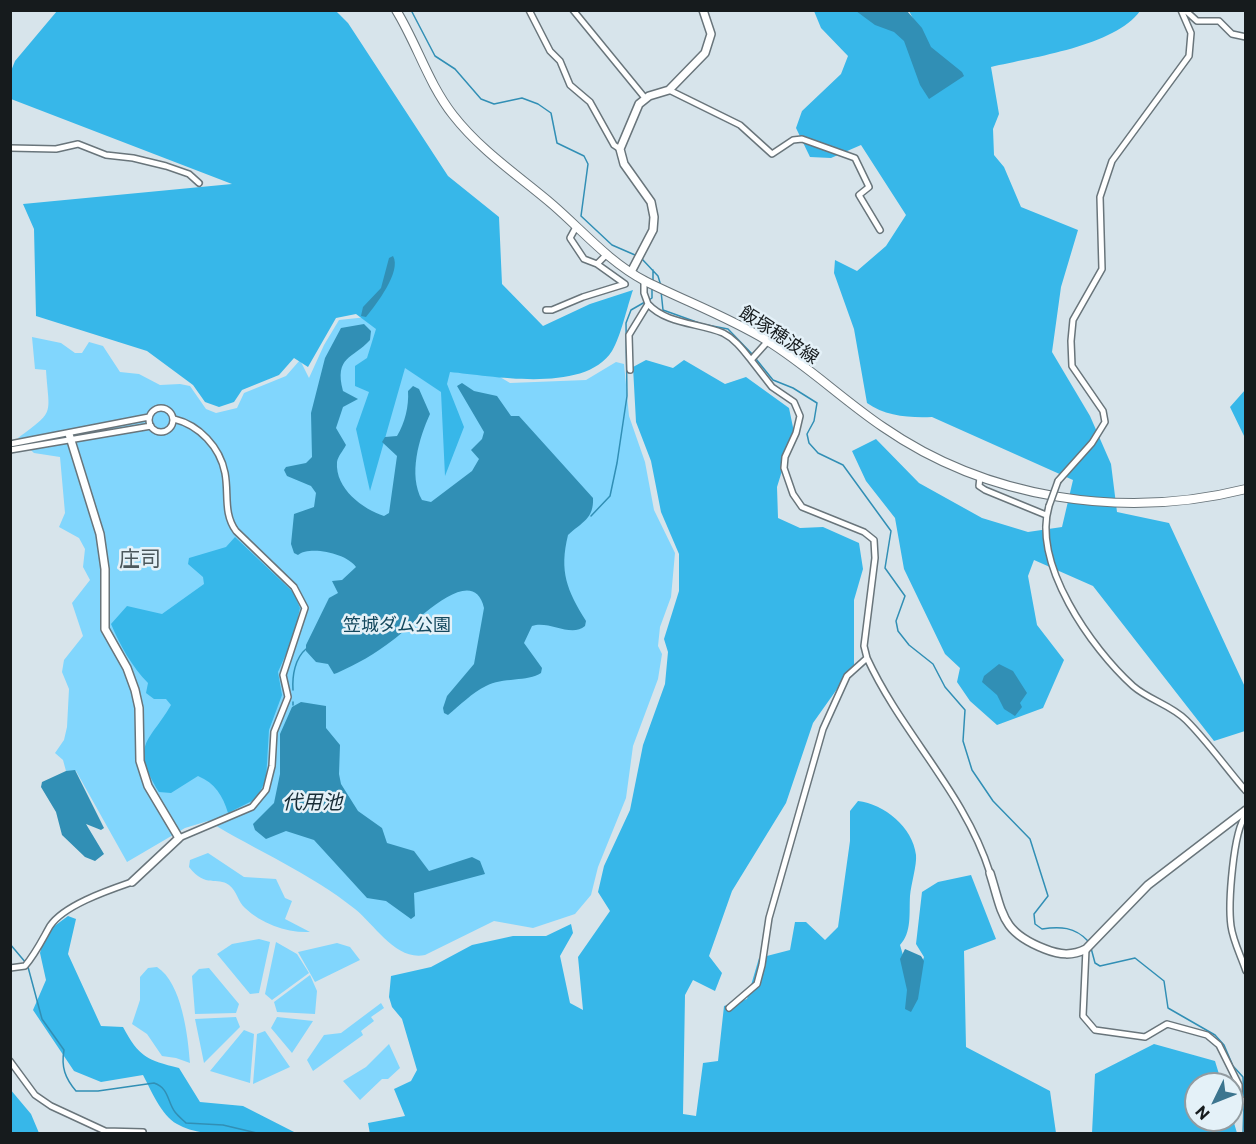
<!DOCTYPE html>
<html>
<head>
<meta charset="utf-8">
<style>
  body { margin:0 }
  #map { position:relative; width:1256px; height:1144px; overflow:hidden; background:#d7e4eb; font-family:Commissioner,sans-serif }
  canvas { display:block }
  .frame { position:absolute; inset:0; border:12px solid #161b1d; pointer-events:none }
  .north { position:absolute; left:1184px; top:1072px; width:60px; height:60px; box-sizing:border-box; background:#e4f1f8; border:2px solid #929ba0; border-radius:50%; rotate:227deg; font-size:16px; font-weight:700; line-height:24px; text-align:center; color:#161b1d }
  .north::after { content:''; display:block; margin:auto; width:21px; height:27px; background:#3c758f; clip-path:polygon(50% 0,100% 100%,50% 72%,0 100%) }
</style>
</head>
<body>
<div id="map">
<canvas width="1256" height="1144"></canvas>
<div class="frame"></div>
<div class="north">N</div>
</div>
<script>
const ctx = document.querySelector('canvas').getContext('2d');
ctx.lineJoin = 'round';
function paint(path, color) { ctx.fillStyle = color; ctx.fill(path, 'evenodd'); }
function strokePath(path, color, width, dash) { ctx.strokeStyle = color; ctx.lineWidth = width; ctx.lineCap = dash ? 'butt' : 'round'; ctx.setLineDash(dash || []); ctx.stroke(path); }
function drawText(font, color, halo, rows, align = 'center') {
  ctx.font = font + ' Commissioner,"Noto Sans JP",sans-serif'; ctx.lineWidth = 5; ctx.setLineDash([]); ctx.textBaseline = 'middle'; ctx.strokeStyle = halo; ctx.fillStyle = color; for (const [text, x, y, turn = 0] of rows) {
    ctx.save(); ctx.translate(x, y); ctx.rotate((+turn || 0) * Math.PI / 180); ctx.textAlign = isNaN(turn) ? turn : align; if (halo) ctx.strokeText(text, 0, 0); ctx.fillText(text, 0, 0); ctx.restore();
  }
}
paint(new Path2D(`
  M395,314L510,383L586,380L616,362L624,364L629,416L645,462L654,510L675,553L671,597L660,627L658,646L662,654L658,679L633,746L626,798L598,867L591,895L575,914L533,928L494,921L425,955C396,961 376,926 355,909C310,873 257,851 208,821L185,828L127,862L76,771H66L63,760L55,753L64,740L67,727L69,689L62,672L64,660L83,636L72,603L90,580L83,567L85,549L79,538L59,527L65,513L60,457L34,453L18,438C56,410 49,416 46,370L35,369L32,337L61,343L75,353H82L89,342L103,346L120,372L139,374L160,385L180,384L190,386L206,409L216,413L237,408L244,393L286,376L300,360L309,378L324,345L339,320Z
  M208,853L244,877L276,879L285,898L292,901L285,919L310,932C287,933 262,924 245,908C238,902 237,891 229,885C217,876 206,889 189,867L190,860Z
  M259,939L270,942L259,993L250,994L217,954L232,944Z
  M276,942L297,954L309,973L272,1000L265,994Z
  M337,943L350,947L360,960L315,982L298,952Z
  M157,967C182,983 188,1036 190,1063L176,1058L162,1056L147,1034L132,1024L140,1000V977L148,968Z
  M209,968L239,1004L236,1013L195,1014L192,976L199,969Z
  M310,975L317,991L315,1014L277,1012L274,1002Z
  M381,1003L384,1008L371,1017L374,1021L361,1031L363,1035L313,1071L307,1060L324,1035L341,1033Z
  M236,1017L240,1027L204,1063L195,1019Z
  M277,1017L313,1021L292,1053L271,1028Z
  M244,1030L254,1034L250,1083L210,1071Z
  M265,1031L290,1067L253,1084L257,1034Z
  M389,1044L400,1068L388,1079H382L360,1100L343,1081L366,1067Z`), '#81d6fd');
paint(new Path2D(`
  M57,11H336L348,23L448,176L499,217L502,284L543,326L590,304L633,290C627,307 621,336 612,351C585,394 492,376 450,372L447,384L464,427L445,476L441,392L405,368L370,491L356,429L369,392L355,386V366L367,358L376,329L356,314L336,318L308,367L294,358L279,375L242,390L234,402L219,407L205,402L193,385L147,351L36,316L34,229L23,204L232,184L11,99V71L15,61Z
  M814,11H863L925,41L909,11H1140C1115,46 1033,57 991,67L999,114L993,129L994,155L1004,167L1021,207L1078,230L1061,287L1052,352L1090,416L1111,464L1117,512L1169,523L1245,687V731L1214,741L1093,586L1034,560L1028,576L1037,625L1064,660L1043,708L997,725L970,701L957,682L960,668L945,654L904,569L895,518L866,481L852,451L876,439L919,483L982,518L1028,532L1062,527L1073,480L932,417C909,418 885,416 867,403L854,329L834,273L835,260L857,271L886,246L906,215L861,145L831,158L810,157L796,128L802,111L841,74L848,56L821,28Z
  M646,360L673,368L684,360L725,384L746,377L789,408L794,432L777,487L778,518L800,528L823,527L859,543L863,569L854,600V665L813,723L786,803L732,891L709,956L722,973L715,991L693,980L685,995L683,1114L696,1116L703,1063L718,1061L724,1006L747,999L759,958L790,950L795,922H806L825,940L838,927L850,841V811L858,801C884,804 913,827 916,855C917,865 911,884 910,896C909,914 912,932 900,945L913,989L924,957L916,944L922,892L938,882L971,875L996,939L964,951L966,1047L1050,1091L1056,1133L370,1134L368,1123L405,1116L394,1089L411,1081L417,1070L402,1019L392,1007L389,997L391,976L431,967L472,945L513,936H546L571,924L573,933L560,956L570,1003L583,1010L578,957L610,911L598,892L604,866L630,810L643,745L665,684L668,652L664,639L679,591V554L661,512L651,461L636,422L633,367Z
  M1245,390V438L1230,407Z
  M235,537L294,593L300,608L294,636L278,672L282,695L269,730L266,780L256,799L228,813C223,796 215,783 198,776L171,793L159,792C130,744 148,744 171,705L166,699H154L146,693L148,683C132,667 120,645 111,624L127,606L162,614L204,584L203,577L188,564L189,558L226,547Z
  M68,916L76,919L68,954L101,1026L123,1027C139,1057 147,1060 179,1068L200,1102L243,1106L296,1133C263,1133 206,1141 177,1124C161,1115 151,1090 143,1075L101,1082L74,1071L33,1010L46,980L40,953L45,933Z
  M1154,1044L1215,1061L1222,1084H1196V1120H1232V1116L1237,1133H1092L1095,1074Z
  M10,1089L31,1114L39,1133H11Z`), '#37b7e9');
paint(new Path2D(`
  M856,11H907L922,28L931,47L962,72L964,76L929,99L920,85L904,41L894,32L875,25Z
  M393,256C402,271 376,305 366,317L361,316L363,307L381,288L389,258Z
  M364,324L371,331L370,340C353,359 334,356 343,391L358,399L343,407L336,428L346,445C343,451 338,456 337,462C335,489 363,509 384,516L389,513L397,456L382,442L385,437L397,436C405,423 409,406 408,391L413,386L419,389L430,414C419,438 408,475 422,500L431,502L472,471L479,459L471,450L482,439L484,432L457,386L462,383L474,391L497,396L511,416H519L593,498C594,519 582,522 568,535C559,572 567,590 586,621L585,626C571,638 549,620 532,626L524,643L542,668L541,673C528,682 502,677 486,686C472,693 460,705 448,715L444,713L443,708L447,696L474,664L484,608C473,558 408,630 393,640C375,654 357,664 337,673L334,674L328,664L316,662L306,651V645L329,598L338,593L332,581L342,580L356,567C348,554 310,545 298,555L294,553L291,544L294,514L314,507L316,493L311,486L287,476L284,470L286,467L306,463L312,457L311,413L325,358L341,328Z
  M999,664L1013,671L1027,693L1020,703L1022,707L1015,716L1004,709L997,695L982,682L984,676Z
  M301,702L326,706V728L340,745L339,774L341,784L358,811L382,828L387,843L414,851L429,871L472,857L480,861L485,874L414,893L415,916L411,919L386,901L367,898L314,840L286,831L266,839L255,830L253,824L274,803L280,774V734L292,707Z
  M75,770L104,828L101,830L86,824L104,854L95,861L85,857L62,835L56,812L41,787L42,782L66,771Z
  M905,949L921,956L924,961L918,999L911,1012L905,1009L907,990L900,959Z`), '#318fb5');
strokePath(new Path2D(`
  M411,10L435,56L455,69L481,99L494,104L522,98L538,104L551,113L557,143L584,156L588,164L581,216L612,245L635,255
  M642,259L658,276L661,286
  M653,280V270
  M661,291L663,310L702,324L728,329L753,355
  M649,300L652,298V288
  M756,359L773,380L793,388L817,403L814,421L807,434L809,443L818,453L843,465L891,531L885,568L905,596L896,621L898,631L909,645L933,664L945,687L965,710L963,741L972,770L993,801L1030,839L1048,896L1034,914L1035,924L1042,929C1060,926 1075,927 1088,941
  M591,516L610,496L617,463L627,396L626,323L631,310L645,302
  M293,690C292,676 295,658 306,649
  M293,702V705
  M10,944L26,963
  M1091,948L1095,963L1100,966L1135,958L1164,981L1168,1008L1215,1035L1224,1045L1233,1066L1243,1077L1244,1099
  M28,967L42,1019L64,1050C61,1067 65,1078 76,1091H98L154,1083C169,1088 167,1101 175,1112C178,1116 183,1120 186,1123L223,1125L261,1134
  M1243,1134L1244,1104`), '#318fb5', 1.5);
const minor = new Path2D(`
  M529,10L550,51L560,61L570,85L590,102L614,145L620,149
  M573,10L645,98
  M1185,10L1197,21H1219L1232,34L1246,37
  M669,90L740,125L772,154L793,140L802,139L855,158L869,187L859,195L880,230
  M10,148L56,149L78,144L106,155L133,158L166,166L189,174L199,183
  M576,227L570,238L584,259L597,264L607,254
  M648,304C666,324 699,323 723,333C735,339 743,350 751,360
  M546,310H552L583,297L625,284L597,264
  M768,341L751,360L772,387L794,402L800,416L796,433L785,457L784,468L793,494L802,507L864,532L874,540L875,558L864,646L867,658C902,734 965,793 990,873
  M630,370L629,335L648,304L644,293V280
  M149 420a12 12 0 1 1 24 0a12 12 0 1 1-24 0Z
  M174,419C199,425 220,447 225,473C229,494 223,513 236,531L294,587L305,608L283,675L288,697L274,732L272,766L266,790L252,807L179,838
  M10,444L149,417
  M10,450L151,426
  M980,477L979,486L985,490L1046,515
  M1058,481L1092,443L1105,422L1103,411L1072,366L1071,341L1073,320L1102,269L1100,197L1112,161L1189,56L1191,33L1181,10
  M1049,506C1032,564 1091,648 1133,686C1149,700 1171,705 1186,720C1208,742 1226,768 1246,791
  M1246,815C1233,831 1228,904 1231,926C1233,941 1241,956 1246,971
  M1086,949L1083,1016L1095,1030L1145,1037L1167,1024L1207,1035L1219,1045L1239,1085V1100L1246,1101
  M10,968L25,966C36,953 42,940 50,926C64,905 109,890 132,882
  M729,1008L757,984L762,965L769,918L823,729L847,676L867,658
  M10,1061L35,1095L51,1106L105,1131L143,1132`);
const tertiary = new Path2D(`
  M631,272L653,230L654,217L651,202L624,164L620,149L639,104L649,96L669,90L705,53L711,34L703,10
  M69,434L100,534L105,569V629L127,668L135,690L139,708L140,761L148,786L179,838L132,882
  M990,873C1003,914 1001,932 1045,949C1060,955 1072,956 1086,949L1148,885L1246,810`);
const secondary = new Path2D(`
  M396,10C417,44 428,83 453,115C481,151 519,176 553,205C583,231 609,262 645,281C685,301 728,317 766,340C807,365 843,400 883,427C987,499 1123,520 1246,489`);
strokePath(minor, '#69757b', 8);
strokePath(tertiary, '#69757b', 10);
strokePath(secondary, '#69757b', 10);
strokePath(minor, '#fff', 5);
strokePath(tertiary, '#fff', 7);
strokePath(secondary, '#fff', 8);
const minorBridge = new Path2D(`
  M1049,506L1058,481`);
strokePath(minorBridge, '#69757b', 8, []);
strokePath(minorBridge, '#fff', 5);
drawText('18px', '#161b1d', '#e4f1f8', [
  ["飯塚穂波線",779,335,33]
]);
drawText('18px', '#14485d', '#e4f1f8', [
  ["笠城ダム公園",397,625]
]);
drawText('italic 20px', '#172c36', '#e4f1f8', [
  ["代用池",312,802]
]);
drawText('21px', '#4c585d', '#e4f1f8', [
  ["庄司",140,559]
]);
</script>
</body>
</html>
